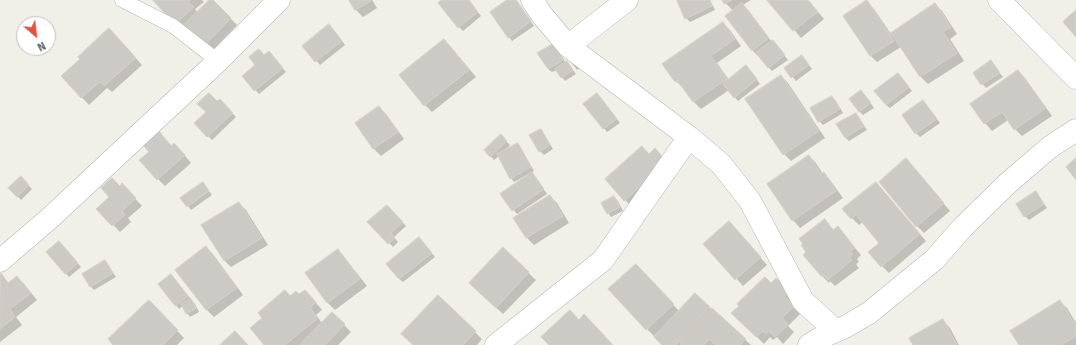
<!DOCTYPE html>
<html>
<head>
<meta charset="utf-8">
<style>
  body { margin:0 }
  #map { position:relative; width:1076px; height:345px; overflow:hidden; background:#f0efe8; font-family:Signika,sans-serif }
  canvas { display:block }
  .north { position:absolute; left:16px; top:16px; width:40px; height:40px; box-sizing:border-box; background:#fff; border:1px solid #bfc0c2; border-radius:50%; rotate:152deg; font-size:11px; font-weight:700; line-height:16px; text-align:center; color:#5f6267 }
  .north::after { content:''; display:block; margin:auto; width:14px; height:18px; background:#df543f; clip-path:polygon(50% 0,100% 100%,50% 72%,0 100%) }
</style>
</head>
<body>
<div id="map">
<canvas width="1076" height="345"></canvas>
<div class="north">N</div>
</div>
<script>
const ctx = document.querySelector('canvas').getContext('2d');
ctx.lineJoin = 'round';
function paint(path, color) { ctx.fillStyle = color; ctx.fill(path, 'evenodd'); }
function strokePath(path, color, width, dash) { ctx.strokeStyle = color; ctx.lineWidth = width; ctx.lineCap = dash ? 'butt' : 'round'; ctx.setLineDash(dash || []); ctx.stroke(path); }
paint(new Path2D(`
  M154,0H202L204,2L195,9L198,13L210,0H212L237,25L207,56Z
  M350,0H372L377,8L363,17L356,10Z
  M443,0H468L481,16L463,31L459,27Z
  M509,0H516L534,26L512,41L509,37Z
  M678,0H710L715,10L690,22L686,18Z
  M723,0H751L743,5L749,11L772,42L776,45L788,60L772,71L753,51L726,16L733,11Z
  M769,0H808L824,19L801,38Z
  M867,2L874,9L891,34L935,4L942,11L957,34L950,39L964,61L928,84L921,77L901,47L877,62L870,55Z
  M723,23L730,30L741,46L717,63L729,80L750,70L760,84L738,101L729,90L701,109L694,102L684,87L683,88L676,81Z
  M333,29L345,45L320,65L304,46Z
  M116,36L142,65L112,92L107,88L89,105L62,76L81,59Z
  M444,40L451,47L476,77L432,112L425,105L401,75Z
  M553,45L557,49L566,63L570,66L576,74L565,81L557,70L552,72L548,69Z
  M264,56H272L286,72L259,94L243,76L257,65Z
  M802,56L812,69L796,81L786,69Z
  M568,58L581,67L577,70Z
  M991,62L1003,77L986,88L974,73Z
  M1018,71L1025,78L1052,116L1022,136L1015,129L1008,120L992,131L985,123L971,104Z
  M898,74L912,91L890,108L886,105Z
  M781,76L788,83L825,138L791,161L784,154Z
  M865,95L874,108L863,115L859,111Z
  M832,97L836,101L843,113L823,125L819,121Z
  M601,98L620,123L607,132L604,128Z
  M220,100L236,117L212,140L195,123Z
  M923,101L940,123L920,137L916,133Z
  M379,107L386,114L404,139L381,156L374,149L356,123Z
  M856,114L859,118L867,130L849,141L845,137Z
  M540,130L544,134L553,149L544,155L540,151Z
  M159,132L172,146L181,151L191,163L165,186L158,179L150,152Z
  M501,136L510,145L505,151L518,145L521,148L534,171L531,173L535,177L547,194L517,214L502,195L528,176L527,175L514,182L511,178L499,156L494,160L485,150Z
  M642,147L650,155L662,156L632,207L625,200Z
  M809,156L816,163L823,174L824,173L830,180L843,198L800,228L793,220L768,184Z
  M913,167L950,211L924,233L917,226Z
  M21,178L32,189L21,200L10,188Z
  M876,183L926,241L889,273L882,266L880,243L863,222L859,225L852,218Z
  M120,187L129,192L142,206L128,218L131,222L120,232L98,209Z
  M206,187L212,195L191,210L188,206Z
  M1036,192L1039,196L1047,208L1029,220L1025,216Z
  M550,196L557,203L569,223L534,245L527,238L515,218Z
  M614,197L618,201L623,211L611,217L608,213Z
  M239,203L246,210L268,245L231,267L224,260Z
  M387,206L406,226L394,237L398,242L393,247L369,222Z
  M824,220L834,230L844,235L861,255L857,259L859,262L856,264L859,268L835,286L830,281L829,283L822,276Z
  M736,229L767,265L743,286L705,244Z
  M423,242L435,257L403,282L399,279Z
  M63,246L81,267L69,277L47,252Z
  M206,247L213,254L243,295L214,317L207,310L177,270Z
  M503,249L536,280L503,314L477,290Z
  M338,251L345,258L367,286L335,310L328,303L307,274Z
  M105,261L108,265L116,277L94,290L91,287Z
  M643,272L679,311L695,294L751,345H663L657,333L654,336L647,329Z
  M0,275L9,283L17,277L24,284L37,300L16,317L22,325L0,342Z
  M171,275L195,304L199,312L190,317L187,313L183,306L179,309L159,284Z
  M771,284L796,298L790,304L800,314L788,326L794,332L783,344L777,337L773,340L770,337L764,344L733,313Z
  M299,295L312,298L322,310L316,315L322,323L332,313L351,332L338,345H265L290,297Z
  M438,297L482,339L477,345H414Z
  M1059,301L1067,308L1076,323V345H1020Z
  M149,302L184,338L177,345H115Z
  M942,320L950,328L959,345H914Z`), '#0003');
const building = new Path2D(`
  M153,0H190L188,2L194,7L175,24Z
  M209,0H213L231,18L200,50L179,30Z
  M349,0H370L371,1L355,10Z
  M442,0H469L478,12L458,28L438,3Z
  M507,0H516L531,21L508,38L490,12Z
  M677,0H709L712,6L685,19Z
  M722,0H732L725,4Z
  M767,0H808L818,12L793,31Z
  M867,0L894,41L870,56L843,16Z
  M742,3L769,38L752,51L725,16Z
  M935,3L951,27L943,32L957,53L920,77L891,33Z
  M1076,10V37L1063,22Z
  M723,22L735,39L711,56L727,79L693,102L677,80L675,82L662,64Z
  M329,24L342,41L315,62L302,46Z
  M109,28L136,58L104,86L100,82L81,98L61,76L80,59L78,57Z
  M444,39L469,70L424,106L399,75Z
  M773,40L785,55L768,68L756,53Z
  M553,44L563,60L548,69L537,53Z
  M259,49L264,55L269,51L283,68L254,91L242,76L255,65L249,57Z
  M802,55L809,65L791,78L784,68Z
  M991,60L1000,73L981,85L973,73Z
  M567,61L573,70L561,78L555,69Z
  M746,65L757,79L734,98L723,84Z
  M1018,70L1046,108L1014,130L1002,112L984,124L970,104Z
  M898,73L909,87L886,105L874,91Z
  M781,75L819,131L783,155L745,99Z
  M861,90L871,103L859,112L849,99Z
  M209,93L217,101L220,99L233,113L207,137L194,123L206,112L197,104Z
  M597,93L617,119L603,129L583,104Z
  M832,96L840,109L818,122L810,108Z
  M923,100L937,119L915,134L902,115Z
  M379,106L398,132L373,149L355,123Z
  M856,113L864,126L845,138L836,124Z
  M541,129L550,145L539,152L529,135Z
  M159,131L171,146L174,143L185,155L157,180L139,160L149,152L143,145Z
  M501,134L507,141L490,157L484,150Z
  M518,143L531,167L510,179L497,154Z
  M642,146L649,154L655,148L667,162L624,201L605,179Z
  M809,155L821,174L824,172L836,191L792,221L767,184Z
  M906,158L944,203L916,227L879,182Z
  M1076,158V180L1066,167Z
  M532,172L544,189L512,211L500,194Z
  M21,176L29,185L17,197L8,188Z
  M112,178L120,186L122,183L136,198L122,211L125,215L112,226L96,209L109,197L101,188Z
  M203,182L209,191L187,207L180,198Z
  M876,182L920,234L881,267L868,252L879,243L856,215L851,219L842,209Z
  M1036,191L1044,204L1024,217L1016,204Z
  M550,195L563,216L526,238L513,218Z
  M614,196L620,207L607,214L601,203Z
  M239,202L262,238L224,261L201,225Z
  M387,205L403,222L391,233L395,238L388,244L367,222Z
  M825,219L833,230L838,226L855,248L850,251L853,254L850,257L852,260L828,280L823,275L821,276L803,255L806,252L801,245L803,244L799,239Z
  M729,221L761,257L735,280L703,244Z
  M419,237L432,253L399,279L386,264Z
  M59,241L78,263L65,274L46,252Z
  M206,246L237,288L206,310L175,270Z
  M503,247L529,272L496,308L469,283Z
  M338,249L360,279L327,303L305,273Z
  M105,260L113,273L90,287L82,274Z
  M636,264L674,304L646,330L608,289Z
  M1,273L8,283L17,276L31,293L10,309L15,317L0,329Z
  M171,274L188,296L175,306L158,284Z
  M765,277L771,283L776,278L789,290L784,296L794,306L782,318L788,325L775,337L769,331L766,334L763,331L756,337L731,313L739,306L737,304Z
  M285,290L290,296L296,291L299,294L305,290L316,302L310,308L318,318L285,345H264L250,328L262,318L258,313Z
  M695,293L710,307L676,345H662L654,337Z
  M438,295L476,331L463,345H413L401,334Z
  M191,299L196,308L186,314L181,304Z
  M149,300L178,330L163,345H113L108,339Z
  M1060,300L1076,326V336L1061,345H1019L1010,331Z
  M712,308L746,339L740,345H716L709,339L704,345H682L680,343Z
  M570,310L579,320L584,314L613,345H549L541,337Z
  M332,312L345,324L325,345H300Z
  M943,319L957,345H913L909,338Z
  M235,331L248,345H220Z`);
paint(building, '#cccac4');
strokePath(building, '#d5d1c7', 1);
const lane = new Path2D(`
  M122,0L173,26L218,61`);
const street = new Path2D(`
  M532,0L542,15L568,46L689,137L721,164L750,201L803,301L836,331
  M999,0L1076,78
  M568,46L627,0
  M0,261L50,218L218,61L279,0
  M496,345L603,260L689,137
  M809,345L822,337L845,327L869,313L935,259L962,228L1007,184L1050,147L1076,130`);
strokePath(lane, '#b5b7bb', 15);
strokePath(street, '#b5b7bb', 23);
strokePath(lane, '#fff', 14);
strokePath(street, '#fff', 22);
</script>
</body>
</html>
